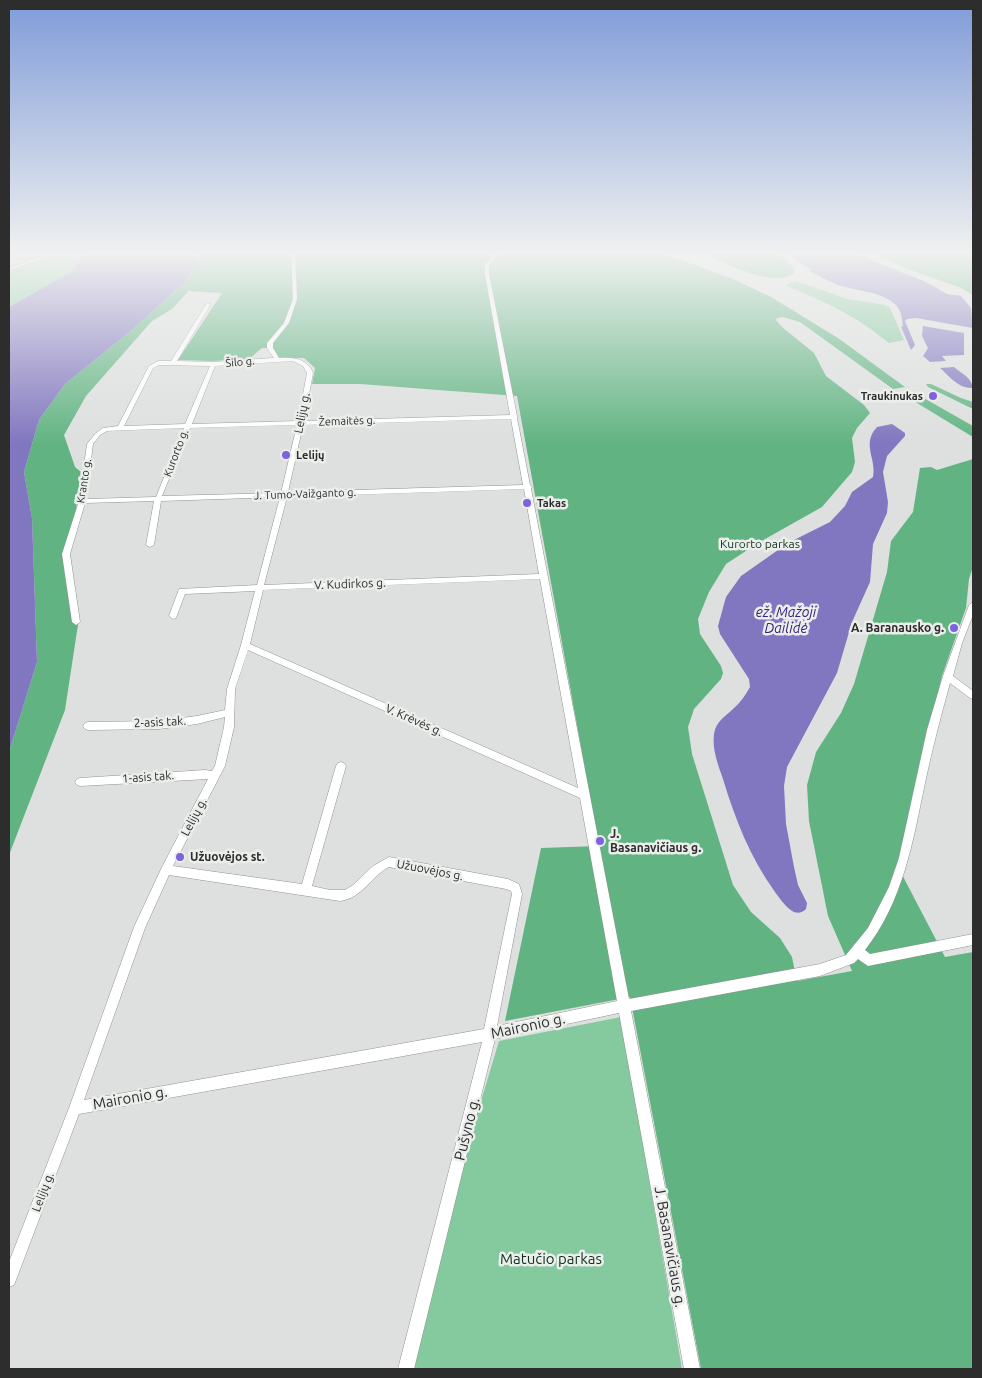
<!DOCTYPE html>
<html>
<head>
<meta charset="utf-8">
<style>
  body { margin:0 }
  #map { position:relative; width:982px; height:1378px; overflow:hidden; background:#dde0de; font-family:Ubuntu,sans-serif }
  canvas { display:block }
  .frame { position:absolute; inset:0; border:10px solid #2c2d2c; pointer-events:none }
</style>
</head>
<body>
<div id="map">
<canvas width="982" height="1378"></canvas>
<div class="frame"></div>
</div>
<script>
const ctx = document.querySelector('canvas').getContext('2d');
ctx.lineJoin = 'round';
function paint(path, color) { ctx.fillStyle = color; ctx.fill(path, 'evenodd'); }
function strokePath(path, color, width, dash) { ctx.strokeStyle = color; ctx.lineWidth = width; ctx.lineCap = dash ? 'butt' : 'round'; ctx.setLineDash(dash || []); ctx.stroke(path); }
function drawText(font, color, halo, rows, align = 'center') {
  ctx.font = font + ' Ubuntu,sans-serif'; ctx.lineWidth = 5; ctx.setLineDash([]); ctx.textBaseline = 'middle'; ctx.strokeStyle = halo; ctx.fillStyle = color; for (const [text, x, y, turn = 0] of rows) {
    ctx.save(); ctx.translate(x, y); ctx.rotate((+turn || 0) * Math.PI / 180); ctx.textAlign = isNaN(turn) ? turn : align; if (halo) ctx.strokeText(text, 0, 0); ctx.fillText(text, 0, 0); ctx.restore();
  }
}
paint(new Path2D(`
  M9,251H52L39,254L44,256L57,251H87L71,272L9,307V266L28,260L9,256Z
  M796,281L847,299L886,305L890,308L904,340L889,343C855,315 825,302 785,285Z
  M621,1017L682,1369H401L499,1041Z`), '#85ca9e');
paint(new Path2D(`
  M202,251H657L733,279L771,297L838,338L905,387L893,389L800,322L783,317L777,318L776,320L782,327L814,353L826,376L864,405L870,413L857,428L852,438L855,462L852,472L822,507L758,543L726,564L709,592L698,619L700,634L721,666L723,673L721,679L694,709L688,727L692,754L733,885L751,912L780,938L792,957L797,981L852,971L828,916L809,821L807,785L816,752L841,713L854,684L887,572L891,541L913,512L920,468L931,467L937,470L973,459V567L969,579L966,608L942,676L897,865L945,957L973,952V1369H701L630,997L505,1021L541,848L599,846L517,396L360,384H312L315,368L304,358H279L270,348H262L249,359L212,361L178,360L222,293L189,291L172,309L152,321L137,338L86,396L64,435L75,467L81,472L70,554L79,618L65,710L9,855V752L37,662L32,518L24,472L39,420L65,384L132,330L187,280Z
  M697,251H777L791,265L795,272C775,291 720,260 697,251Z
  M869,251H973V295L961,288L908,269Z
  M926,384H931L961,398L973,402V409L928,387Z
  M922,397L973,426V437L912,400Z`), '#61b482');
paint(new Path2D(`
  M87,251H202L187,280L132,330L65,384L39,420L24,472L32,518L37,662L9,752V307L71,272Z
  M787,251H857L871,260L926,282L947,294L961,296L971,308L973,328L916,318L907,319L905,321L915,345L911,350L901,327L903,326C902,318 901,309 895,304C880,291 856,291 838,285C828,281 819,276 809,271L812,270L797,261Z
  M923,326L964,333V355L942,356L946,361L930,362L923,356L928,348L922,336Z
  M954,367C962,374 971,377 973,388C959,389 950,377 940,368Z
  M892,424L905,433V436L887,456L883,472L888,502L887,513L873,544L870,582L852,622L837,673L787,767L784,786L786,824L794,867L798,885L807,903L806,909C794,921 782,901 775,892C750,857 735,819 723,779C718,764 712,750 714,734C716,721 725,717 734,708C741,702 746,694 750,687L749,679L720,634L718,626L726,597L741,576L788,543L830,522L845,506L852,492L873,477C877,459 861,444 877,427Z`), '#8176c0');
strokePath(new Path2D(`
  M9,259H35
  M51,259L82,263`), '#8176c0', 1);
const minor = new Path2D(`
  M57,251H63L9,270V268Z
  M291,251H295L297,299L289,323L273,343V348L279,358C293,357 307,358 313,373L304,421L510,415L485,274V265L497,251H501L489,265V274L517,416L518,417L517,418L530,485L532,487L531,489L629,999L820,964L846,955L868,928L889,887L899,858L927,730L943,676L969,605L973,602V615L962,643L953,676L973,691V699L970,698L950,683C941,716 932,749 925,783C913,841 903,902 865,950L870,954L973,934V945L868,966L858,959L854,963L820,976L631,1011L700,1369H684L619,1013L495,1039L414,1369H398L482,1042L79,1114L16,1280L14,1285L9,1287V1262L69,1108L134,927L162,867L208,779L80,786L77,785L75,782L77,779L80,778L205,770L212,771L215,766L224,727L225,717L197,724L159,729L88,730L85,729L83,726L85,723L88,722L159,721L197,716L225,710L227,689L241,645L255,591L185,594L176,618L173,619L169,616L179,589L257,585L280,497L161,501L154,545L150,547L146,545L154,501L85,503L70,554L80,622L76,625L72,622L62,554L79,501L87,444L96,433L103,428L118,426L149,366L158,361H171L207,303L211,304L177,361L213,362L274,358L267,348V343L284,323L293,299ZM293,361L303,366L307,373L298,421L192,424L215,366ZM159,365L210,366L185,424L124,426L153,368ZM511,419L523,485L288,492L303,425ZM297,425L281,493L162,496L190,428ZM184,428L156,497L86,499L93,444L100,435L107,431ZM524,489L539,574L264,585L287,497ZM540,579L578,788L250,644L263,590ZM248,650L580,798L617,1001L497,1026L522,894L519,884L508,879L389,857L373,866L353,885L345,890H330L312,886L346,766L344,763L341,762L338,763L336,766L302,884L173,866L225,766L234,727L235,689ZM389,867L506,889L511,891L512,894L484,1029L84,1100L145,928L169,875L340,901C363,898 371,876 389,867Z`);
strokePath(minor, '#8f9290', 1);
paint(minor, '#fff');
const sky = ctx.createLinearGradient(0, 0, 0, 444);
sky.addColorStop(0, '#7f9bd8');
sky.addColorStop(0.57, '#f0f1f0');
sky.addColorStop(1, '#f0f1f000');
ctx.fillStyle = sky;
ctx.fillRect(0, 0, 982, 444);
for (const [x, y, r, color] of [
  [933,396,5,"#7d63de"],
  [286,455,5,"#7d63de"],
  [527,503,5,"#7d63de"],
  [954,628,5,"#7d63de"],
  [600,841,5,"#7d63de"],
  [180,857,5,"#7d63de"]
]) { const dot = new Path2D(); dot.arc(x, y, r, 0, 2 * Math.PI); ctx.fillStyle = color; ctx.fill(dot); strokePath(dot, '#ebeeeb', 2); }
drawText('11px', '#2c2d2c', '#ebeeeb', [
  ["Šilo g.",240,362,-5],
  ["Žemaitės g.",347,421,-2],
  ["Kurorto g.",176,453,-69],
  ["Kranto g.",84,481,-81],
  ["J. Tumo-Vaižganto g.",305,494,-2]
]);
drawText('bold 11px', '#2c2d2c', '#ebeeeb', [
  ["Traukinukas",923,396,"right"],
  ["Lelijų",296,455],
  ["Takas",537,503]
], 'left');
drawText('12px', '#2c2d2c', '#ebeeeb', [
  ["Lelijų g.",302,413,-79],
  ["V. Kudirkos g.",350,584,-2],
  ["V. Krėvės g.",414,720,24],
  ["2-asis tak.",160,722,-3],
  ["1-asis tak.",148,777,-4],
  ["Lelijų g.",194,817,-62],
  ["Užuovėjos g.",430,870,11],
  ["Lelijų g.",43,1192,-69]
]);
drawText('12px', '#0d321d', '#ebeeeb', [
  ["Kurorto parkas",760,544]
]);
drawText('bold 12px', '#2c2d2c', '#ebeeeb', [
  ["A. Baranausko g.",944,628,"right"],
  ["J.",610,834],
  ["Basanavičiaus g.",610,848],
  ["Užuovėjos st.",190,857]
], 'left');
drawText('italic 14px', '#3b237b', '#ebeeeb', [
  ["ež. Mažoji",786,612],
  ["Dailidė",786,628]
]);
drawText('15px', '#2c2d2c', '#ebeeeb', [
  ["Maironio g.",528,1026,-12],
  ["Maironio g.",130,1098,-10],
  ["Pušyno g.",467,1129,-76],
  ["J. Basanavičiaus g.",670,1247,80]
]);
drawText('15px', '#0d321d', '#ebeeeb', [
  ["Matučio parkas",551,1259]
]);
</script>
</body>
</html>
